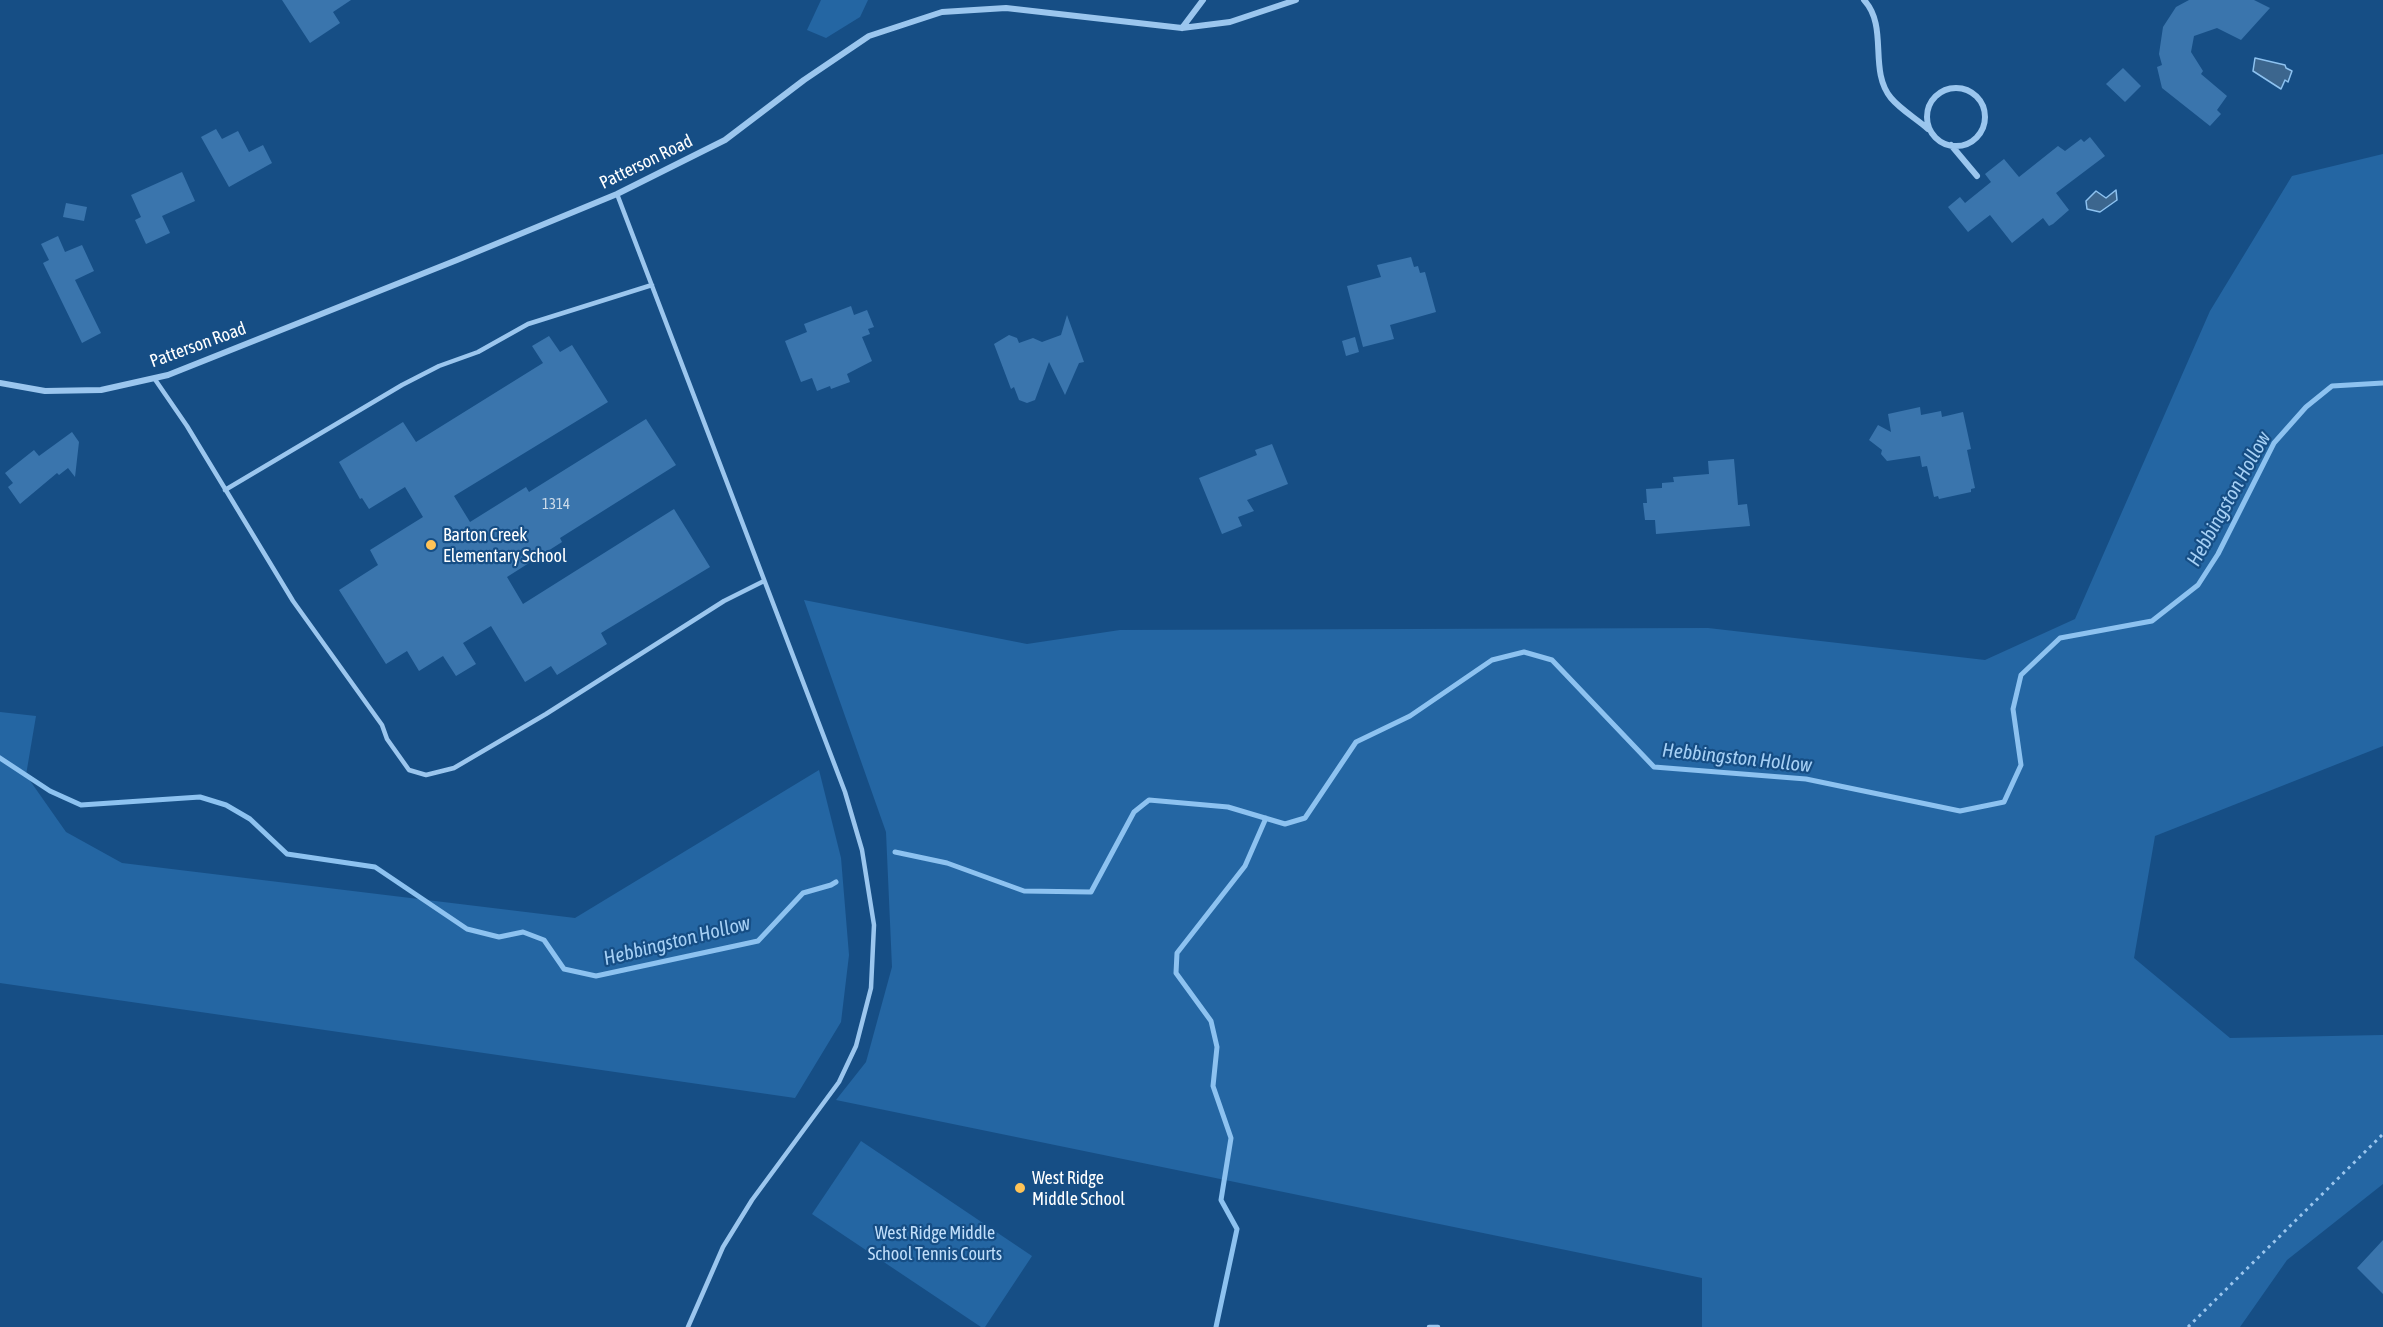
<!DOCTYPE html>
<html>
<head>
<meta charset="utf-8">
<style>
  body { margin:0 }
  canvas { display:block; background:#164e85 }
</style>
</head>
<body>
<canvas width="2383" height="1327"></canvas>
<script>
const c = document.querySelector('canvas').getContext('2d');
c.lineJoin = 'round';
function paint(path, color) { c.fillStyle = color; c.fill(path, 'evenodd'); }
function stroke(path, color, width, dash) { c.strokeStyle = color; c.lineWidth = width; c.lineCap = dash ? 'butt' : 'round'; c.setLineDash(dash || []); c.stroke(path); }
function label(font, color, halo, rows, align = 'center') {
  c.font = font + ' "Asap Condensed",sans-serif'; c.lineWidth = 4.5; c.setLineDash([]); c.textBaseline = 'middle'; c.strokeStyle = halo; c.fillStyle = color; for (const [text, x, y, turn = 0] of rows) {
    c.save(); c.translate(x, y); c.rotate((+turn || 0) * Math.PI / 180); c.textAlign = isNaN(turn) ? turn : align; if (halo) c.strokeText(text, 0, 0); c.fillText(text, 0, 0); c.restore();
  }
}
paint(new Path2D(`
  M821,0H868L860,17L826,38L807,30Z
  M2383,154V746L2155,836L2134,958L2230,1038L2383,1035V1184L2287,1260L2240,1327H1702V1278L836,1100L866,1062L892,967L886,832L804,600L1027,644L1120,630L1708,628L1985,660L2075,619L2210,311L2292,176Z
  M0,712L36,716L26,775L66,832L122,863L575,918L819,770L841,858L849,955L841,1022L795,1098L0,983Z
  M861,1141L1032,1256L985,1327H981L812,1214Z`), '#2466a3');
const water = new Path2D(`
  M2255,58L2285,65L2286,68L2292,71L2288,82L2285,80L2281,89L2253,71Z
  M2116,190L2117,200L2100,212L2087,209L2086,201L2096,191L2106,198Z`);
paint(water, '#3c668e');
stroke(water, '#8dc2f0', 1.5);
stroke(new Path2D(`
  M0,758L50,791L81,805L200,797L226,805L250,819L287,854L375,867L467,929L499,937L523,932L544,940L564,969L596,976L758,941L803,893L831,885L836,882
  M895,852L947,863L1024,891L1091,892L1134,812L1149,800L1228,807L1285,824L1305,818L1356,742L1410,716L1492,660L1524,652L1552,660L1654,767L1806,779L1960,811L2004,802L2021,765L2013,709L2021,675L2060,638L2152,621L2198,585L2218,554L2274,443L2306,407L2332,386L2383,383
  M1216,1327L1237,1229L1221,1200L1231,1138L1213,1086L1217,1047L1211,1021L1176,973L1177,953L1245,866L1266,818`), '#8dc2f0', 5);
paint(new Path2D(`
  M282,0H351L333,12L340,23L310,43Z
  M2189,0H2254L2270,8L2241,40L2217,28L2194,36L2191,52L2203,71L2201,74L2227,96L2217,110L2221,114L2210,126L2162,88L2157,67L2162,65L2159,54L2163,27L2176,7Z
  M2123,68L2141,86L2125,102L2106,84Z
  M216,129L222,139L238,131L249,152L263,145L272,163L229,187L201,137Z
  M2090,137L2105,156L2056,193L2069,210L2053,224L2049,226L2043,218L2012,243L1990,215L1968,232L1948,207L1960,197L1965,203L1991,182L1985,174L2004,159L2019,177L2058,146L2065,151L2081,139L2084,142Z
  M182,172L195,201L162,216L170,233L146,244L135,220L141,217L131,195Z
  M66,203L87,207L84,221L63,217Z
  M58,236L65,252L82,245L94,271L75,280L101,333L82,343L43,263L49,260L41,244Z
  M1411,257L1414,267L1418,266L1420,273L1425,272L1436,312L1390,325L1394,339L1363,347L1347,286L1381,277L1377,265Z
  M851,306L854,315L867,310L874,327L868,329L870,334L862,337L872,361L847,374L850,382L831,389L830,386L817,391L812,378L801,382L785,341L807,332L804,324Z
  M1067,315L1084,362L1079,363L1065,395L1049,362L1035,400L1027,403L1019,400L1014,387L1011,389L994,344L1009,335L1017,338L1019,343L1033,338L1042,342L1061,335Z
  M549,336L560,352L572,345L608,402L454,496L470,522L526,487L529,492L646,419L676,465L560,538L562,542L507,577L523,604L674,509L710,567L601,633L607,644L557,675L551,666L525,682L491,626L463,643L476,664L456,676L443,656L419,671L407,651L386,664L339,590L378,565L370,550L423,517L405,487L369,509L362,498L360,499L339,462L403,422L416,442L543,363L532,346Z
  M1355,337L1359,352L1346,356L1342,341Z
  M1920,407L1921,415L1941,411L1942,417L1963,412L1971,449L1967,450L1975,488L1971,489V492L1939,499L1938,496L1934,497L1927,466L1922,467L1920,456L1887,461L1881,454L1882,450L1869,440L1878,425L1891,432L1888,414Z
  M72,432L79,442L75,477L68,468L59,475L57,473L20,504L8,487L13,483L5,473L34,450L39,456Z
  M1272,444L1288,484L1247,500L1254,511L1238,517L1242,526L1222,534L1199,478L1257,455L1255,450Z
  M1734,459L1738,505L1747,504L1750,526L1656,534L1655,520H1645L1643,503H1647L1646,489L1662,488V483L1674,482L1673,477L1709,474L1708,461Z
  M2383,1240V1294L2357,1268Z`), '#3a75ad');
stroke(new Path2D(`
  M2188,1327L2383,1134`), '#9bc6ee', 3, [3, 4.5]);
stroke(new Path2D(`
  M617,194L845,792L862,850L874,925L871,988L856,1046L839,1082L752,1200L723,1247L688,1327
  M154,378L187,426L293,601L382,725L387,739L409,770L426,775L454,768L546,714L724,601L764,581
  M225,490L402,385L439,366L478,352L528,324L652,285
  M1429,1327H1438`), '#9bc6ee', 4.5);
stroke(new Path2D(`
  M1864,0C1889,27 1868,70 1891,98C1901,110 1917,119 1928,129
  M1182,28L1203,0
  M1927 117a29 29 0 1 1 58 0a29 29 0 1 1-58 0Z
  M1951,145L1977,176
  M0,383L45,391L101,390L168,375L457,260L617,194L725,140L804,80L869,36L942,12L1006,8L1182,28L1230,22L1296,0`), '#9bc6ee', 6);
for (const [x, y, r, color] of [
  [431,545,6,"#ffc357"],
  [1020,1188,6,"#ffc357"]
]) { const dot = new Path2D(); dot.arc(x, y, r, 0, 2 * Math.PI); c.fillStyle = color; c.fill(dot); stroke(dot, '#164e85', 2); }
label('15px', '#cedcea', null, [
  ["1314",556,504]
]);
label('18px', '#fff', '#164e85', [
  ["Patterson Road",646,162,-26],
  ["Patterson Road",198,345,-20]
]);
label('18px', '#fff', '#164e85', [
  ["Barton Creek",443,535],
  ["Elementary School",443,556],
  ["West Ridge",1032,1178],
  ["Middle School",1032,1199]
], 'left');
label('18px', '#c0defa', '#164e85', [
  ["West Ridge Middle",935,1233],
  ["School Tennis Courts",935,1254]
]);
label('italic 20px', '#a6d0f5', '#164e85', [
  ["Hebbingston Hollow",2229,499,-61],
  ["Hebbingston Hollow",1737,758,6],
  ["Hebbingston Hollow",677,941,-14]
]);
</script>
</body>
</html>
